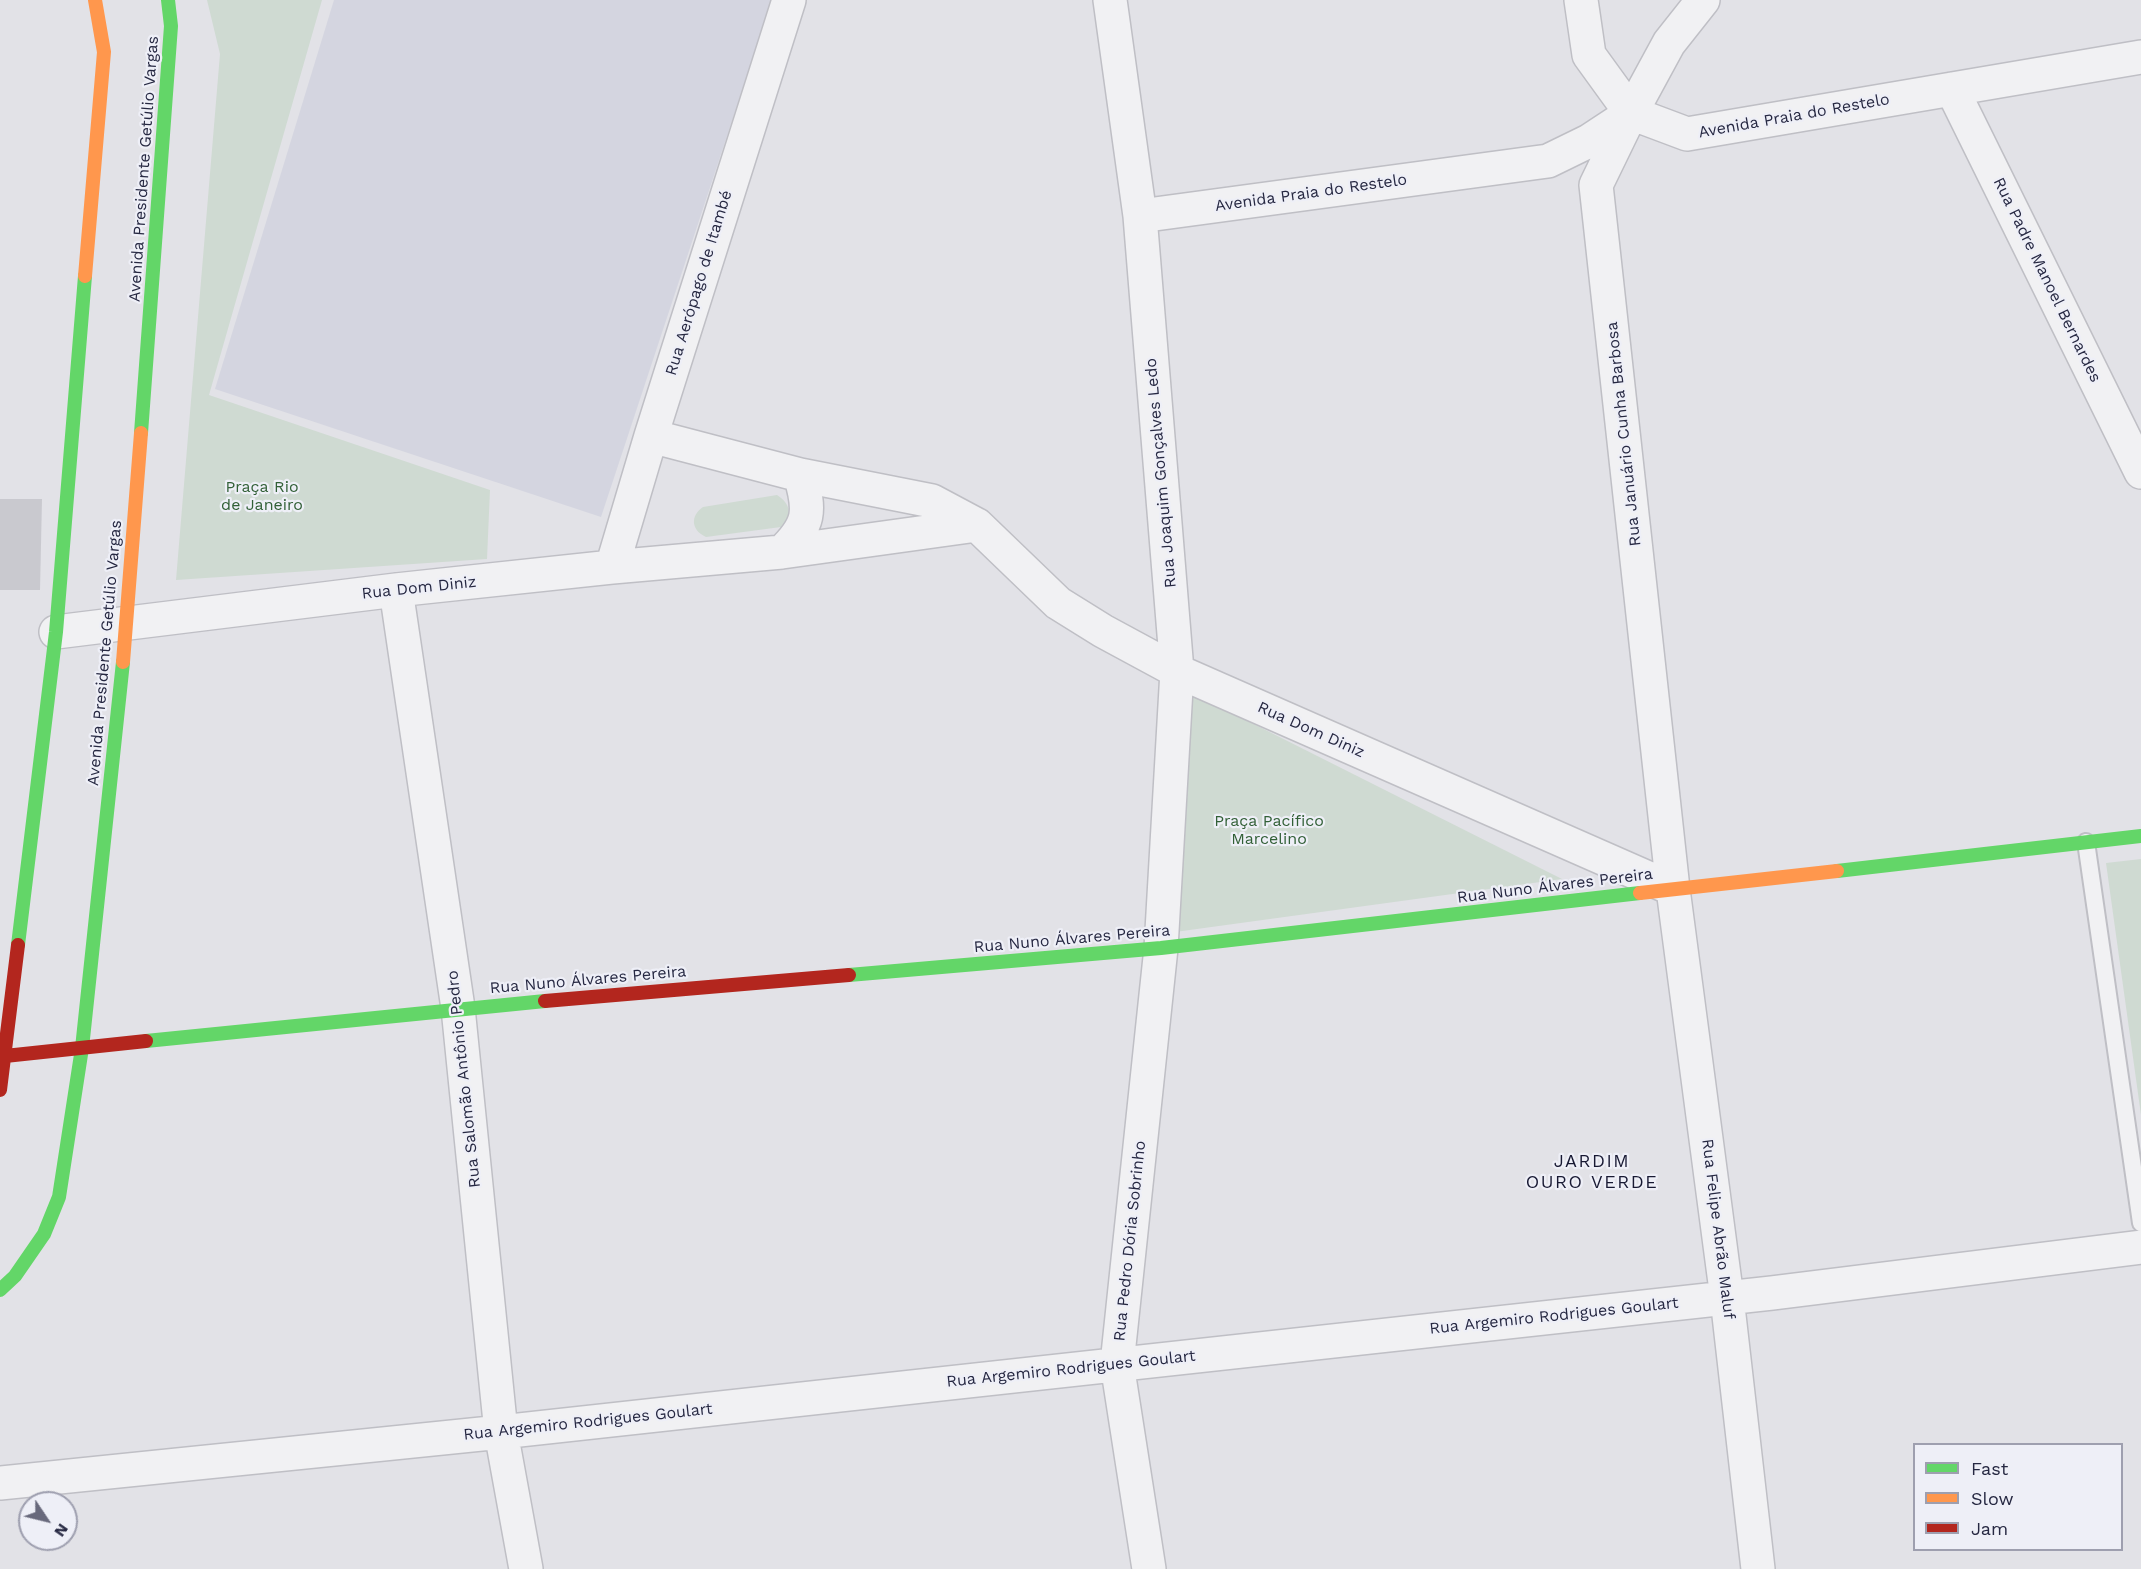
<!DOCTYPE html>
<html>
<head>
<meta charset="utf-8">
<style>
  body { margin:0 }
  #map { position:relative; width:2141px; height:1569px; overflow:hidden; background:#e2e2e7; font-family:"Work Sans",sans-serif }
  canvas { display:block }
  .legend { position:absolute; left:1913px; top:1443px; width:210px; height:108px; box-sizing:border-box; background:#eeeff7; border:2px solid #9e9faf; margin:0; padding:8px 10px; list-style:none; font-size:18px; color:#262842 }
  .legend li { display:flex; align-items:center; gap:12px; height:30px }
  .legend b { width:30px; border:2px solid #9e9faf }
  .north { position:absolute; left:18px; top:1491px; width:60px; height:60px; box-sizing:border-box; background:#eeeff7; border:2px solid #9e9faf; border-radius:50%; rotate:125deg; font-size:16px; font-weight:700; line-height:24px; text-align:center; color:#262842 }
  .north::after { content:''; display:block; margin:auto; width:21px; height:27px; background:#68697c; clip-path:polygon(50% 0,100% 100%,50% 72%,0 100%) }
</style>
</head>
<body>
<div id="map">
<canvas width="2141" height="1569"></canvas>
<ul class="legend">
<li><b style="height:8px;background:#63d668"></b>Fast</li>
<li><b style="height:8px;background:#ff974d"></b>Slow</li>
<li><b style="height:8px;background:#b3261e"></b>Jam</li>
</ul>
<div class="north">N</div>
</div>
<script>
const c = document.querySelector('canvas').getContext('2d');
c.lineJoin = 'round';
function paint(path, color) { c.fillStyle = color; c.fill(path, 'evenodd'); }
function stroke(path, color, width, dash) { c.strokeStyle = color; c.lineWidth = width; c.lineCap = dash ? 'butt' : 'round'; c.setLineDash(dash || []); c.stroke(path); }
function label(font, color, halo, rows, align = 'center') {
  c.font = font + ' "Work Sans",sans-serif'; c.lineWidth = 4.5; c.setLineDash([]); c.textBaseline = 'middle'; c.strokeStyle = halo; c.fillStyle = color; for (const [text, x, y, turn = 0] of rows) {
    c.save(); c.translate(x, y); c.rotate((+turn || 0) * Math.PI / 180); c.textAlign = isNaN(turn) ? turn : align; if (halo) c.strokeText(text, 0, 0); c.fillText(text, 0, 0); c.restore();
  }
}
paint(new Path2D(`
  M334,0H772L601,517L215,389Z`), '#d4d5e0');
paint(new Path2D(`
  M207,0H322L209,395L490,490L487,559L176,580L220,54Z
  M777,495C791,504 793,516 781,527L706,537C691,530 690,516 703,507Z
  M1188,691L1562,879L1175,932Z
  M2141,859V1115L2106,863Z`), '#cfdad2');
paint(new Path2D(`
  M0,499H42L40,590H0Z`), '#c9c9cf');
const lane = new Path2D(`
  M2086,842L2141,1223`);
const street = new Path2D(`
  M1110,0L1140,216L1177,671L1161,948L1117,1364L1149,1569
  M1581,0L1589,55L1631,113
  M1703,0L1669,43L1631,113L1596,185L1673,889L1727,1298L1758,1569
  M1952,89L2141,472
  M1631,113L1687,134L2141,57
  M1140,216L1548,161L1589,141L1630,114
  M651,436L800,475L932,501L977,525L1058,603L1103,631L1177,671L1673,889
  M782,552C810,525 811,511 800,475
  M612,567L651,436L789,0
  M396,590L458,1008L501,1432L526,1569
  M56,632L396,590L612,567L782,552L977,525
  M0,1483L501,1432L1772,1293L2141,1247`);
stroke(lane, '#bfbfc5', 20);
stroke(street, '#bfbfc5', 36);
stroke(lane, '#f1f1f3', 16);
stroke(street, '#f1f1f3', 33);
stroke(new Path2D(`
  M141,433L171,26L168,0
  M1837,871L2141,836
  M18,945L56,632L85,276
  M849,975L1161,948L1640,893
  M146,1041L545,1001
  M0,1290L15,1276L44,1234L59,1197L82,1048L123,662`), '#63d668', 14);
stroke(new Path2D(`
  M85,276L104,52L95,0
  M123,662L141,433
  M1640,893L1837,871`), '#ff974d', 14);
stroke(new Path2D(`
  M545,1001L849,975
  M5,1056L146,1041
  M0,1090L18,945`), '#b3261e', 14);
label('16px', '#262842', '#eeeff7', [
  ["Avenida Praia do Restelo",1794,116,-10],
  ["Avenida Presidente Getúlio Vargas",144,169,-86],
  ["Avenida Praia do Restelo",1311,193,-8],
  ["Rua Padre Manoel Bernardes",2047,280,64],
  ["Rua Aerópago de Itambé",699,283,-73],
  ["Rua Januário Cunha Barbosa",1624,434,-96],
  ["Rua Joaquim Gonçalves Ledo",1161,473,-95],
  ["Rua Dom Diniz",419,588,-6],
  ["Avenida Presidente Getúlio Vargas",105,653,-85],
  ["Rua Dom Diniz",1311,730,24],
  ["Rua Nuno Álvares Pereira",1555,886,-7],
  ["Rua Nuno Álvares Pereira",1072,939,-5],
  ["Rua Nuno Álvares Pereira",588,980,-5],
  ["Rua Salomão Antônio Pedro",464,1079,-96],
  ["Rua Felipe Abrão Maluf",1718,1229,83],
  ["Rua Pedro Dória Sobrinho",1130,1241,-84],
  ["Rua Argemiro Rodrigues Goulart",1554,1316,-6],
  ["Rua Argemiro Rodrigues Goulart",1071,1369,-6],
  ["Rua Argemiro Rodrigues Goulart",588,1422,-6]
]);
label('16px', '#326037', '#eeeff7', [
  ["Praça Rio",262,487],
  ["de Janeiro",262,505],
  ["Praça Pacífico",1269,821],
  ["Marcelino",1269,839]
]);
c.letterSpacing = '1.5px';
label('18px', '#181933', '#eeeff7', [
  ["JARDIM",1592,1162],
  ["OURO VERDE",1592,1183]
]);
c.letterSpacing = '0px';
</script>
</body>
</html>
